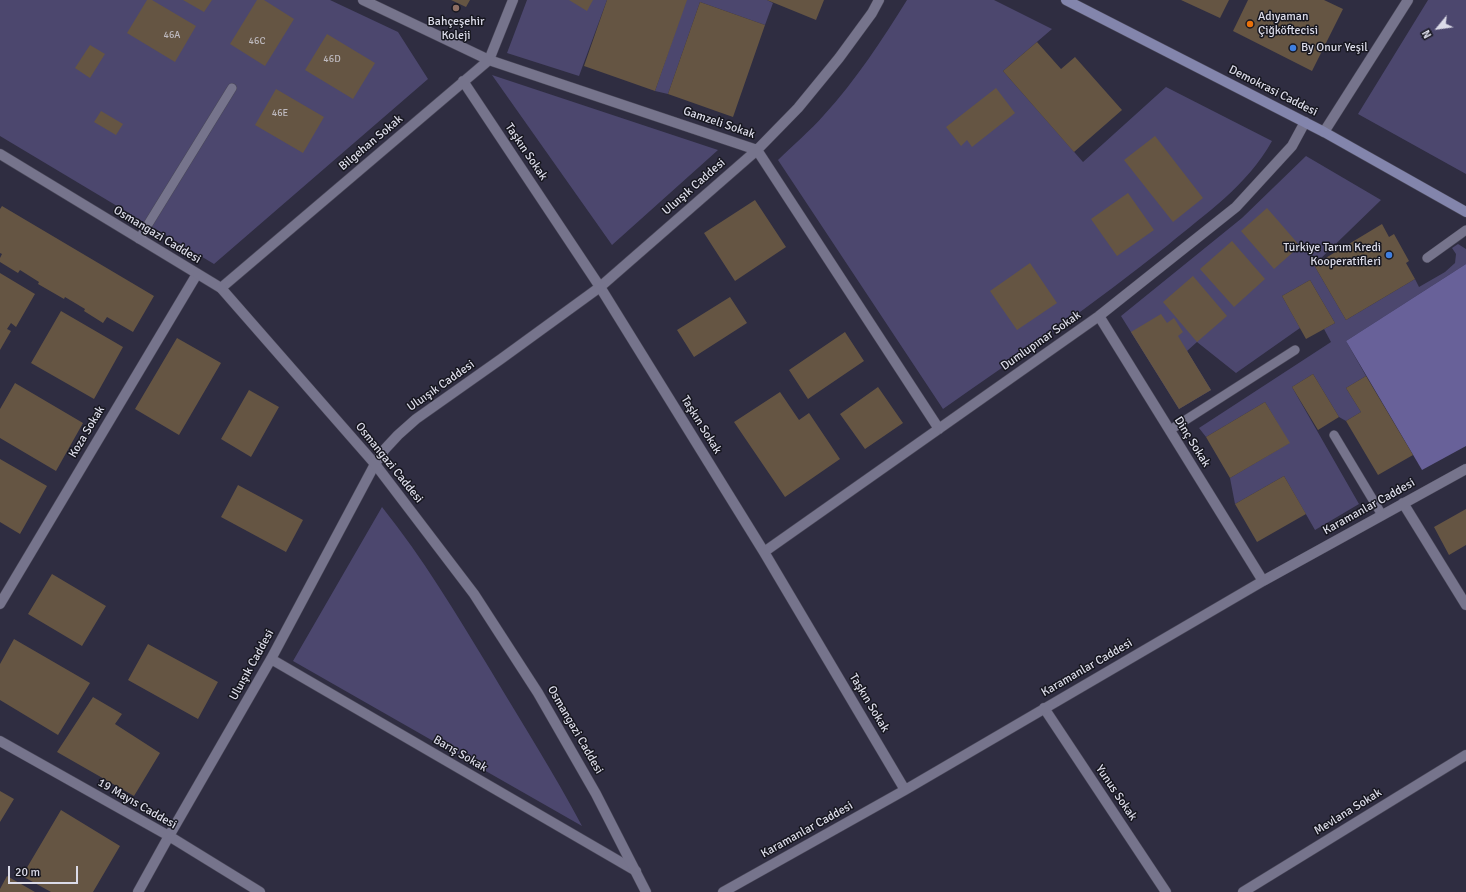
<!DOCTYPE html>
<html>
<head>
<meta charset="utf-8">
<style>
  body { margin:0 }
  #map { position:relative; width:1466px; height:892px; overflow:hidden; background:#2f2d41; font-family:Signika,sans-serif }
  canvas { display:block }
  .north { position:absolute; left:1418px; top:8px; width:40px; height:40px; -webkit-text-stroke:3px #171720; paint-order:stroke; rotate:241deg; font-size:11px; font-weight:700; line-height:16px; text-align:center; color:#dbdbe8 }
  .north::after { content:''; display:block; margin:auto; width:14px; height:18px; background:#dbdbe8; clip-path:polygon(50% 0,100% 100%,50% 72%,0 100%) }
  .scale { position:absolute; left:8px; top:866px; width:70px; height:18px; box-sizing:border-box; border:2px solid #dbdbe8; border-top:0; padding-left:5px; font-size:12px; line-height:14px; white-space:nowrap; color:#dbdbe8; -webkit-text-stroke:3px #171720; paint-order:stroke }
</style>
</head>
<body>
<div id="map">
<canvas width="1466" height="892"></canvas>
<div class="north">N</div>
<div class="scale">20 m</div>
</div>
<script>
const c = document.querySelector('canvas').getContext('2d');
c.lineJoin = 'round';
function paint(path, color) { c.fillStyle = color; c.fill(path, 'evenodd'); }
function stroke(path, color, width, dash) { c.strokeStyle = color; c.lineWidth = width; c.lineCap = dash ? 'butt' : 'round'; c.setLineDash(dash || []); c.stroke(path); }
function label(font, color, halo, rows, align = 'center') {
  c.font = font + ' Signika,sans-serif'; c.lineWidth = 3; c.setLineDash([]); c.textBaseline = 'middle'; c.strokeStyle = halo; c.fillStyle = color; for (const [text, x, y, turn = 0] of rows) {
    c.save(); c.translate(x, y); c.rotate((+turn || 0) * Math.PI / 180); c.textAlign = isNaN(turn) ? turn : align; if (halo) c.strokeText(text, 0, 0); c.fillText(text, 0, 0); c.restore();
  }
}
paint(new Path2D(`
  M0,0H330L398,32L428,79L214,264L0,136Z
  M527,0H607L579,76L507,53Z
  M686,0H767L773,3L765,25L700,2L668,94L655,91Z
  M907,0H994L1052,29L1003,71L1083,162L1166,87L1272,141C1247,186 1206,213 1168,245C1095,303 1019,356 943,409L778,160C793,145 810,131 824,115C856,80 882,40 907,0Z
  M1428,0H1466V174L1358,114Z
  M492,75L718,150L612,245Z
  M1306,156L1381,200L1314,265L1346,320L1415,279L1419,287L1445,272L1455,263L1456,254L1452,248L1458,244L1466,249V264L1346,341L1366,376L1346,388L1361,412L1346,421L1339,417L1313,374L1292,387L1359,504L1315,530L1284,476L1235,504L1230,478L1289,443L1265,402L1206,437L1199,428L1331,342L1324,329L1335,323L1310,280L1282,296L1300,328L1236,373L1197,342L1187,351L1211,390L1179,409L1121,316L1242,218Z
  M382,507C423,558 457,615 491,671C522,723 554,773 582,826L293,661Z`), '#4c476e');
paint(new Path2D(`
  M1466,264V446L1422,470L1346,341Z`), '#686199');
paint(new Path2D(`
  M147,0H152L196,26L175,62L127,33Z
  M183,0H212L204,12Z
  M257,0H264L294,19L265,66L230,44Z
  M451,0H470L466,7Z
  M569,0H593L587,11Z
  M607,0H687L655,91L584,66Z
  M767,0H824L816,20Z
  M1181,0H1229L1220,18Z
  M1248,0H1324L1343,9L1312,71L1233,31Z
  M700,2L765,25L733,117L668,94Z
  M327,34L375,63L353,99L305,70Z
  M1037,42L1061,69L1075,57L1122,110L1074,152L1003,71Z
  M90,45L105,54L90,78L75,68Z
  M996,88L1015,113L972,147L967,140L961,146L946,127Z
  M276,89L324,117L303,153L255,125Z
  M101,111L123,124L116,135L94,122Z
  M1155,136L1203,198L1173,222L1124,160Z
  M1128,193L1154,230L1117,256L1091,219Z
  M755,200L786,247L735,281L704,233Z
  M2,206L154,296L133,332L107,317L103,323L84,311L85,309L65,297L64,299L38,284L39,282L20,270L18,273L0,262V258L2,254L0,253V209Z
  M1267,208L1300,246L1274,269L1241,231Z
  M1382,224L1389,237L1394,234L1409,261L1406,263L1415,279L1346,320L1314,265Z
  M1232,241L1265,279L1234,307L1200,269Z
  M1030,263L1057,303L1017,330L990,291Z
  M0,273L35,294L16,327L11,323L7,329L11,331L0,350Z
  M1193,276L1227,316L1197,342L1163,302Z
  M1310,280L1335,323L1306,339L1282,296Z
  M730,297L747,323L694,357L677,330Z
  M61,311L123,347L94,399L31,363Z
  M1161,314L1167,323L1174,318L1183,332L1178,336L1211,390L1179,409L1131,332Z
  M845,332L864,361L808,399L789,370Z
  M177,338L221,363L179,435L135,409Z
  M1313,374L1339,417L1318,430L1292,387Z
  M1366,376L1413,455L1378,475L1346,421L1361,412L1346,388Z
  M15,383L83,423L56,471L0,438V409Z
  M878,387L903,423L865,449L840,414Z
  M249,390L279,407L251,457L221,439Z
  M780,392L799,420L809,413L840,459L785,497L734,422Z
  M1265,402L1290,443L1230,478L1206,437Z
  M0,459L47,486L20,534L0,522Z
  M1284,476L1306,514L1257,542L1235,504Z
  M238,485L303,520L286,552L221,517Z
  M1466,509V545L1449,555L1434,527Z
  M52,574L106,606L82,646L28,614Z
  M14,639L90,683L58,735L0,700V664Z
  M148,644L218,682L198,719L128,680Z
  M93,697L122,714L115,724L160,753L134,796L57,752Z
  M0,791L14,799L0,822Z
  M61,810L120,846L93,892H51L22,876Z
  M7,876L35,892H0V889Z`), '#655543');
const service = new Path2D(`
  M139,239L232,88
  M1427,258L1466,230
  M1170,430L1295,350
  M1334,435L1382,515`);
const minor = new Path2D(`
  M363,0L489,60L757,150L939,429
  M463,81L600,287L764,552L905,790
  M1324,132L1408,0
  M221,288L489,60L513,0
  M1099,316L1263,581
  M1403,503L1466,605
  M764,552L1099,316L1236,207L1292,146L1305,122
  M0,604L197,274
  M271,659L636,871
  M1044,708L1166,892
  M0,741L169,836L260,892
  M138,892L169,836L271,659L375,464L385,449L398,435L416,419L501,359L600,287L757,150L798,108L839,58L872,13L879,0
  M723,892L905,790L1263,581L1466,469
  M1243,892L1466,755`);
const tertiary = new Path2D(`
  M0,154L221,288L375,464L474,594L538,693L596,794L646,892`);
const secondary = new Path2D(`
  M1066,0L1324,132L1466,212`);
stroke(service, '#4a4859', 10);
stroke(minor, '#4a4859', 11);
stroke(tertiary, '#4a4859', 11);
stroke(secondary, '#4a4859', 11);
stroke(service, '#76748c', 9);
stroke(minor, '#76748c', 10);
stroke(tertiary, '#76748c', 10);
stroke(secondary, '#8385ac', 10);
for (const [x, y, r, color] of [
  [456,8,4,"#8d6e63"],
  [1250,24,4,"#e8710a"],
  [1293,48,4,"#3f7fe0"],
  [1389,255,4,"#3f7fe0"]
]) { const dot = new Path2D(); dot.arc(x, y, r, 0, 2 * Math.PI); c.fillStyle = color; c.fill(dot); stroke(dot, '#171720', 1.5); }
label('10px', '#bebabf', null, [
  ["46A",172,35],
  ["46C",257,41],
  ["46D",332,59],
  ["46E",280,113]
]);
label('12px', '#dbdbe8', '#171720', [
  ["Adıyaman",1258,17],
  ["Çiğköftecisi",1258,31],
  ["Bahçeşehir",456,22,"center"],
  ["Koleji",456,36,"center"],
  ["By Onur Yeşil",1301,48],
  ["Türkiye Tarım Kredi",1381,248,"right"],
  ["Kooperatifleri",1381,262,"right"]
], 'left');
label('12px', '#dbdbe8', '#171720', [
  ["Demokrasi Caddesi",1273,91,27],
  ["Gamzeli Sokak",719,123,19],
  ["Bilgehan Sokak",371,143,-40],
  ["Taşkın Sokak",526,152,56],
  ["Uluışık Caddesi",694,187,-41],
  ["Osmangazi Caddesi",157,235,31],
  ["Dumlupınar Sokak",1041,341,-35],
  ["Uluışık Caddesi",441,386,-35],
  ["Taşkın Sokak",701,425,58],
  ["Koza Sokak",87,432,-59],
  ["Dinç Sokak",1192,442,58],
  ["Osmangazi Caddesi",389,463,51],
  ["Karamanlar Caddesi",1369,507,-29],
  ["Uluışık Caddesi",252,665,-61],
  ["Karamanlar Caddesi",1087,668,-30],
  ["Taşkın Sokak",869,703,59],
  ["Osmangazi Caddesi",575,730,60],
  ["Barış Sokak",460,754,30],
  ["Yunus Sokak",1116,793,56],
  ["19 Mayıs Caddesi",137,804,30],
  ["Mevlana Sokak",1348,812,-32],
  ["Karamanlar Caddesi",807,830,-29]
]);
</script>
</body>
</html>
